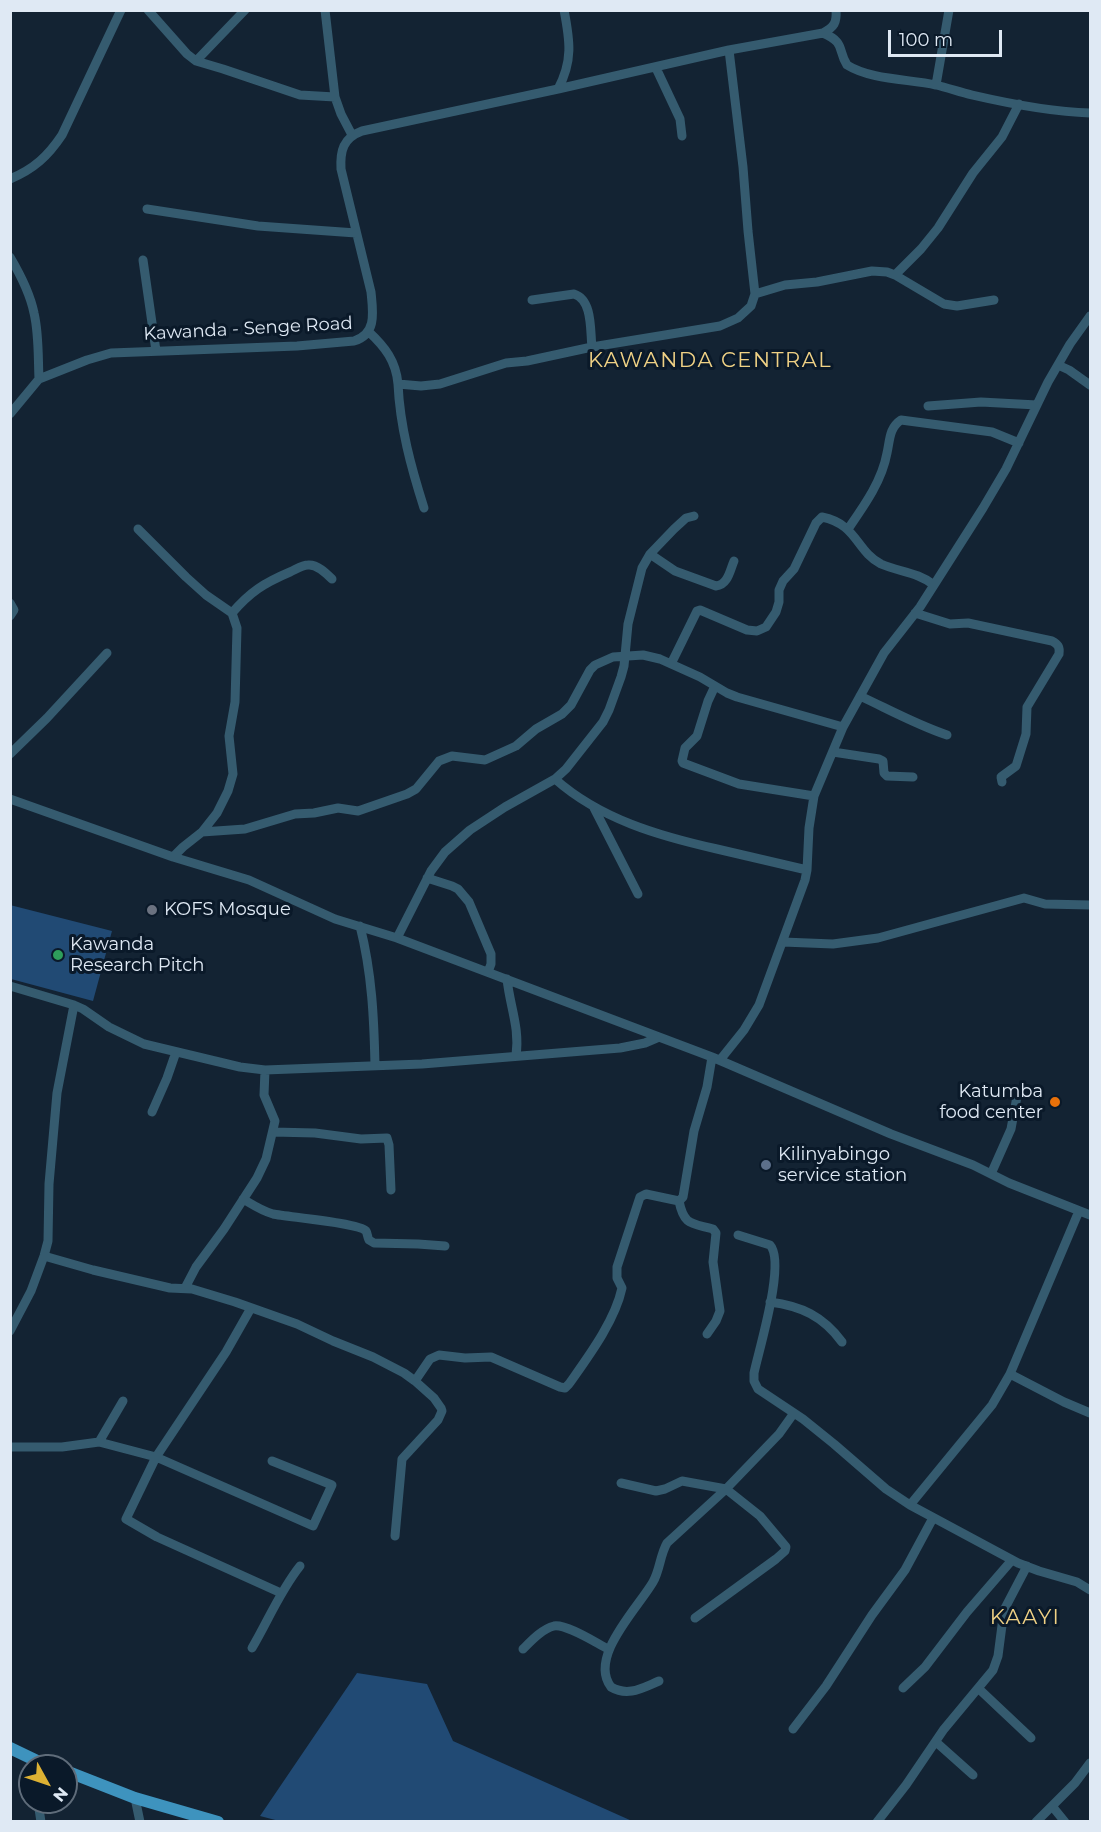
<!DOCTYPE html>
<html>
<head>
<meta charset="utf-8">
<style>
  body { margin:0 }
  #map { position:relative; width:1101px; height:1832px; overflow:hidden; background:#132333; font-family:Montserrat,sans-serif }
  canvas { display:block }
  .frame { position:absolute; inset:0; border:12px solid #dfe9f4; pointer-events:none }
  .north { position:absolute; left:18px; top:1754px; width:60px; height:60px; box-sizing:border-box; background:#0a1929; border:2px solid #5f6c7a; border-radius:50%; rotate:130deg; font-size:16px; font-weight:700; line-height:24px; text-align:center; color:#dfe9f4 }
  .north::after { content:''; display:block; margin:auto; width:21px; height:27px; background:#ddb133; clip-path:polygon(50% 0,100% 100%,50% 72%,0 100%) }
  .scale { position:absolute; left:888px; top:30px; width:114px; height:27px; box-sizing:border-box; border:3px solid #dfe9f4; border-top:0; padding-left:8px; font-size:18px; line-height:21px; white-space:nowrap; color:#dfe9f4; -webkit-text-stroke:4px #0a1929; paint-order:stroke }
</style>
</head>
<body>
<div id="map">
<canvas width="1101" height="1832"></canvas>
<div class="frame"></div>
<div class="north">N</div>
<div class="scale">100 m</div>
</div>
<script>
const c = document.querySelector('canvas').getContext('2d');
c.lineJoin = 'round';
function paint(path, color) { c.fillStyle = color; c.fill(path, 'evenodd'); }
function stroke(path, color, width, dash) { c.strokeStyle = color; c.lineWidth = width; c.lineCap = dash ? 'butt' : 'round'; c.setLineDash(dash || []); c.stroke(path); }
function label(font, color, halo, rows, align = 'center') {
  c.font = font + ' Montserrat,sans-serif'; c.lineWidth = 6; c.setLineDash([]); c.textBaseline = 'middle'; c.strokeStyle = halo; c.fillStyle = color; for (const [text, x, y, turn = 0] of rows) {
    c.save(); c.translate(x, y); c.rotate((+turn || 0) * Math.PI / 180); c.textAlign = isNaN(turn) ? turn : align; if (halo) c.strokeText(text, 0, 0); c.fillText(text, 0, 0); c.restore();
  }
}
paint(new Path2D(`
  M10,905L112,931L93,1001L11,979Z
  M357,1673L427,1684L453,1741L632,1821L283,1822L260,1816Z`), '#214a74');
stroke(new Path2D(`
  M148,10L187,54L196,61L223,69L300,95L335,97
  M325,10L335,97L341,114L352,135
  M823,33C846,43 837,49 847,65C871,80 909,79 936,85C948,88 960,92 972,95C1011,104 1051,112 1090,113
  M196,61L245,10
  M656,68L680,119L682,136
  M936,85L949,10
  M558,89L729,50L823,33C834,27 837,23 836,10
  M10,179C34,169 48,156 62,135L121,10
  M147,209L258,226L356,233
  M10,257C20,274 30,293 34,313C39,334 38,357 39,379
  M143,260L156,351
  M895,275L921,249L938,228L973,173L1002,137L1019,104
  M755,294L785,285L817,282L872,271L887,272L895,275L944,304L957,306L994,300
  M532,300L574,294C593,300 590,331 592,347
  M369,332C385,347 396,361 398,384L421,386L440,384L506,363L527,361L592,347L720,326L738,318L751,306L755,294L748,231L743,167L729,50
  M1058,365L1069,370L1090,385
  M398,384C400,427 411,467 424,508
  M928,406L981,402L1037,405
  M10,414L39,379L87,360L111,353L297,346L354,341C377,334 373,312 371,292L341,169C340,151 343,138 362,131L558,89C573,61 570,41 564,10
  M138,529L186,577L206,595L232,613L237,628L235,702L229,736L233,774L228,791L217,813L202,832L183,847L173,857
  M848,529C864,506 882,481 887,453C890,440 889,428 901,420L992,432L1019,443
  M650,554L675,571L716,586C728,585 730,570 734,561
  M10,603L14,610L10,616
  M232,613C250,592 264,583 290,572C295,570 302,565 308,565C317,564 326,573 332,579
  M915,613L950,624L968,623L1052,641C1058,644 1060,647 1059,654L1027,707L1026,734L1016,766L1001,777L1002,782
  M671,664L697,611L700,610L747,630L757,631L766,627L776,612L779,602V590L783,581L794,569L816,523L822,517C857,524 856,551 881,564C899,572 918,572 934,585
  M715,686L708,701L697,736L685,748L682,761L683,763L739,784L814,796
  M860,696C888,709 917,725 947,735
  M833,752L879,759L883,761L884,773L887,776L913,777
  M10,754L47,718L107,653
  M555,779C600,819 659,836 717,849C747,856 777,863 807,870
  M10,799L173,857L249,880L335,919L397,938L712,1057L891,1134L973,1165L1009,1183L1090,1215
  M594,808L638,894
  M202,832L245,829L295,814L314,813L338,808L358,811L407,794L416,789L439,761L452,756L485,760L516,746L536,729L562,714L571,705L590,670L595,665L613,657L643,655L660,659L700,677L727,693L737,697L843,727
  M427,878L452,886L458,889L469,902L491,954V964L488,972
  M360,926C372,973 374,1019 375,1066
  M397,938L431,871L445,852L470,830L505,807L555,779L566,769L603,722L609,710L621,677L624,666L628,624L642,568L650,554L674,529L686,518L694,516
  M783,942L833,944L878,938L1024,898L1045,904L1090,905
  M507,979C510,1007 520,1028 516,1056
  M10,986L74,1005L83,1009L109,1027L144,1044L240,1067L265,1070L422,1064L620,1048L645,1043L659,1037
  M720,1060L744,1030L759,1005L805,880L807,870L809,828L814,796L843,727L884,653L920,607L983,508L1006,469L1048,382L1070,344L1090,316
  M152,1112L167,1078L176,1052
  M273,1132L315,1133L361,1139L387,1138L389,1145L391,1190
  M991,1174L1011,1129L1018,1091
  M243,1199C253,1205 262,1211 273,1214C288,1217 359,1223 366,1231C367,1232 368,1239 369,1240L374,1243L418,1244L445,1246
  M679,1201C684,1226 692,1223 713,1229L716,1233L713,1262L720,1311L716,1321L707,1334
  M738,1235L770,1245C786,1262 759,1349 754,1373V1381L758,1389L803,1419L834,1444L886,1489L910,1505L1018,1563L1039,1571L1077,1582L1090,1590
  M44,1256L93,1270L170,1288L192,1289L235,1302L297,1324L333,1341L373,1357L404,1373L415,1381L434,1398L441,1408L442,1411L438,1420L402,1459L395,1536
  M185,1288L196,1267L224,1229L257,1178L266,1159L275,1121L264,1095L265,1070
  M770,1302C801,1306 823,1316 842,1342
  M251,1308L226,1352L156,1457L126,1519L157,1537L281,1593
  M10,1331L31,1291L44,1256L48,1241L49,1184L57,1093L74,1005
  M1010,1374L1064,1402L1090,1413
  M415,1381L430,1359L439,1355L465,1358L491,1357L560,1387L565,1388L569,1384C588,1357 615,1321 622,1288L617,1278V1267L640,1197L646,1194L679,1201L683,1197L694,1131L707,1087L712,1057
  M99,1442L156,1457L313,1526L332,1485L272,1461
  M10,1447H62L99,1442L123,1401
  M621,1483L656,1491L665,1489L682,1481L726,1489L760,1516L786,1547L785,1551L776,1559L695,1618
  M910,1505L992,1405L1010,1374L1079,1211
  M252,1648C268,1621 280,1591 300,1566
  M523,1649C531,1641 542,1629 554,1626C567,1624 596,1643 608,1649
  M659,1681C642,1688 628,1697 611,1687C588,1657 638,1608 653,1582C660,1570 660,1555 667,1543L726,1489L779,1434L794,1413
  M903,1688L925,1667L967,1612L1012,1560
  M979,1689L1031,1738
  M793,1729L826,1686L872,1615L905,1570L933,1518
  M936,1742L973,1775
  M135,1798L140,1822
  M38,1802L41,1822
  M1052,1806L1065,1822
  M877,1822L906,1785L944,1729L993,1670L998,1656L1004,1610L1027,1566
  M1036,1822L1075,1783L1090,1763`), '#355b6f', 9);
stroke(new Path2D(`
  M10,1748L37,1761L51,1766
  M66,1771L135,1798L218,1822`), '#3e93be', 12);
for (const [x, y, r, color] of [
  [152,910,6,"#6b7280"],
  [58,955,6,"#2e9e5b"],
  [1055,1102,6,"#e8710a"],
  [766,1165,6,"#5c6f8a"]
]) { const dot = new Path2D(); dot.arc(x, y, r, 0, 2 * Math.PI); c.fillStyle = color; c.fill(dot); stroke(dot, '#0a1929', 2); }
label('18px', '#dfe9f4', '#0a1929', [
  ["Kawanda - Senge Road",248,329,-3]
]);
label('18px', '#dfe9f4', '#0a1929', [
  ["KOFS Mosque",164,910],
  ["Kawanda",70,945],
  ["Research Pitch",70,966],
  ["Katumba",1043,1092,"right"],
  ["food center",1043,1113,"right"],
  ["Kilinyabingo",778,1155],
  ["service station",778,1176]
], 'left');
c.letterSpacing = '1.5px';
label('21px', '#efd185', '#0a1929', [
  ["KAWANDA CENTRAL",710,361],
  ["KAAYI",1025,1618]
]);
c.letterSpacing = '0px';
</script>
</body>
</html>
